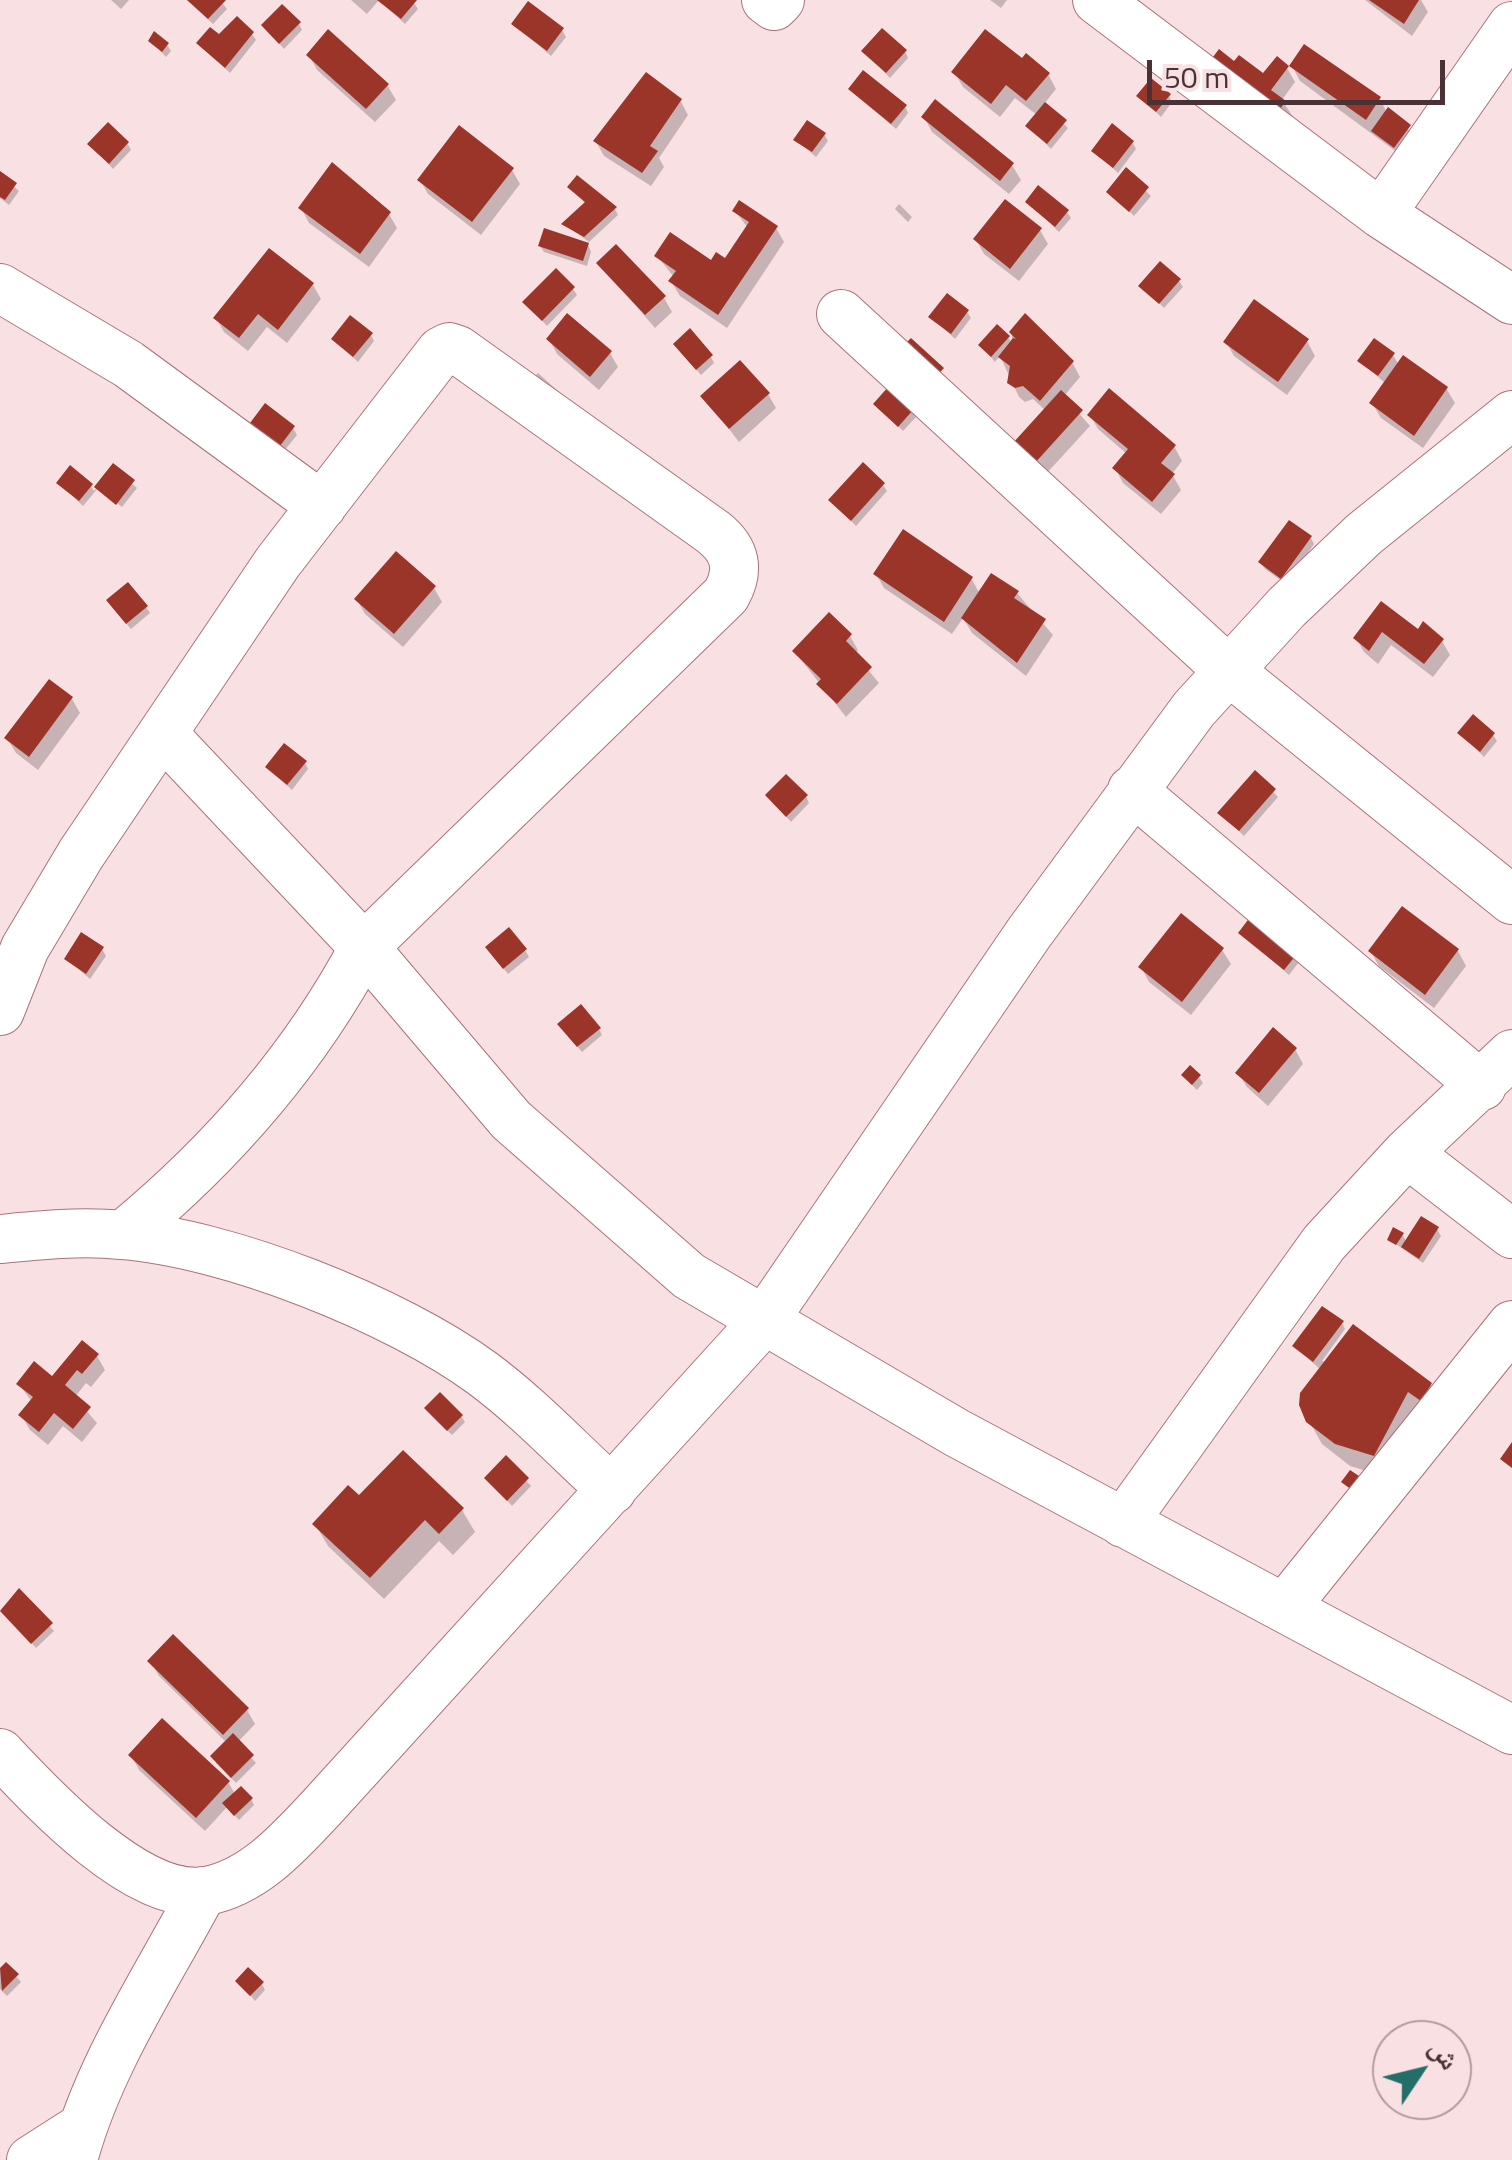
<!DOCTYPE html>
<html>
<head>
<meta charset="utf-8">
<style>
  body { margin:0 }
  #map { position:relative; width:1512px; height:2160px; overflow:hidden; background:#f9e0e3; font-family:"Titillium Web","Noto Naskh Arabic",sans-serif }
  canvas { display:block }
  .north { position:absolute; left:1372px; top:2020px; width:100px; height:100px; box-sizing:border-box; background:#f9e0e3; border:2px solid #b39a9d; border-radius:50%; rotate:55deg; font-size:28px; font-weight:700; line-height:40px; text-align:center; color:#493135 }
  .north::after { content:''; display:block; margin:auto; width:35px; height:45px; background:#246e69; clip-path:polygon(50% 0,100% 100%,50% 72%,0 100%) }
  .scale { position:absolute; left:1147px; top:60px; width:298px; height:45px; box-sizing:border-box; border:5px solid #493135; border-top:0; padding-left:12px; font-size:30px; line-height:35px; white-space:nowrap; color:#493135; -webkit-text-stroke:8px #f9e0e3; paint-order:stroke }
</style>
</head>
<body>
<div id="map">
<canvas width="1512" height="2160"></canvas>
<div class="north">ش</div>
<div class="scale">50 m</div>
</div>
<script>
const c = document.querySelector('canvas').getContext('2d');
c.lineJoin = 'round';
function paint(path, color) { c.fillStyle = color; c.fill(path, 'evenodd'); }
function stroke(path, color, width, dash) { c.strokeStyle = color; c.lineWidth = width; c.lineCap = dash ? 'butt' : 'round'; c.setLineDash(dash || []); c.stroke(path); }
paint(new Path2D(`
  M111,0H129L121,9Z
  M187,0H220L227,9L213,24Z
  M351,0H379L367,14Z
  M379,0H412L418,9L405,24Z
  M990,0H1007L1001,8Z
  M1365,0H1421L1428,12L1412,36Z
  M299,24L302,30L284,49L264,26Z
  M514,24L562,30L566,37L551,56Z
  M252,34L256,40L230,73L199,43Z
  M151,41L167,45L171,51L166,57Z
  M864,51H905L908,58L890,78Z
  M309,55L387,85L396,100L375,122L317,70Z
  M1022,62L1048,74L1056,89L1044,104L1068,128L1051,149L1028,126L1037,115L1015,98L1000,117L963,87L954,72Z
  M1235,64L1264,77L1287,68L1295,82L1282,100L1293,117L1283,130Z
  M1292,66L1380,99L1387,113L1413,133L1398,153L1300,81Z
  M851,90L905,106L908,113L896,129Z
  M1139,96H1169L1172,102L1161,117Z
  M680,100L688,115L659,158L664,167L651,186L604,156L596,142Z
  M935,103L1012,165L1021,180L1009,194L932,132L924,117Z
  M824,134L828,141L816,157L796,140Z
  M127,143L131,150L113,169L90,144Z
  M1133,143L1136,149L1118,173L1094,151Z
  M512,170L520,184L481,235L428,194L420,180Z
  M1126,171L1151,196L1134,216L1109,192Z
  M0,174L19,191L9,205L0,198Z
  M570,188L615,209L618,215L589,242L564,224L586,204Z
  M1028,202L1067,212L1071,218L1059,232Z
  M899,204L912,217L908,222L895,209Z
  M301,208L389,214L397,228L369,267L309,223Z
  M735,211L776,228L784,242L727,328L680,296L671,281L674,277L657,256L726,262L748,228Z
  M1040,230L1048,244L1019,281L984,254L976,240Z
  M588,245L591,252L587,266L544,252L540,246Z
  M269,251L313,285L321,299L287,343L267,327L248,351L224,332L216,318Z
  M599,263L664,298L672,312L655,328Z
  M1179,281L1183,287L1164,308L1142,286Z
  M573,289L577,295L547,326L525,302Z
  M967,312L971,318L955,339L931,317Z
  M1012,332L1072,362L1080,377L1064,396L1090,426L1034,487L1015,469L1046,411L1033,399L1025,402L1019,397L1000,356L995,362L981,345L1008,337L1012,343Z
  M371,335L374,341L358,362L334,340Z
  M549,339L610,353L618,367L599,390L557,354Z
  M1307,341L1315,356L1287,395L1234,356L1226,342Z
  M679,350L711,357L714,363L701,375Z
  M1393,355L1399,365L1446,388L1455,403L1423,448L1381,418L1372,403L1386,384L1360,361Z
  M538,373L559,392L562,398L532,379Z
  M768,394L776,408L739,442L704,396Z
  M876,404L912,410L916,417L903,431Z
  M1090,415L1174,446L1182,461L1172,474L1181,490L1161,514L1123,483L1115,468L1127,454L1098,429Z
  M253,423L293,428L297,435L284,451Z
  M113,466L137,488L122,507L98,488L83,506L59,483L91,486L94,491Z
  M883,485L887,491L856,526L831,500Z
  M1311,538L1314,544L1286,584L1265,569L1261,563Z
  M876,574L971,578L980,594L1017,593L1053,635L1026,676L972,633L963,618L952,634L884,588Z
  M434,588L442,602L403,647L365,614L357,600Z
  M1382,605L1418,633L1442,641L1450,655L1433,677L1391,645L1378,664L1364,652L1356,638Z
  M112,607H146L150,613L131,629Z
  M850,636L858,650L855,654L879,683L846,717L795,652Z
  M72,699L80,713L38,770L16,753L7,738Z
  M1460,733L1493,735L1497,741L1484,757Z
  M305,763L308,769L292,790L268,767Z
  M1255,773L1278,797L1244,836L1220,813Z
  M768,796H806L809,803L791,822Z
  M1402,909L1458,951L1466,966L1434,1008L1379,966L1371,952Z
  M1241,934L1303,957L1289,975Z
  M102,949L106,956L90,979L67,959Z
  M525,950L529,957L508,974L492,954Z
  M1222,950L1231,964L1191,1015L1149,982L1141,967Z
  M599,1029L602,1035L582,1052L564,1031Z
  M1295,1049L1303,1064L1268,1106L1247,1087L1238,1073Z
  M1199,1077L1203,1083L1197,1090L1188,1081Z
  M1437,1229L1441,1236L1423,1263L1390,1240L1402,1234L1407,1243Z
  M1342,1323L1345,1329L1322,1361L1430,1385L1443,1407L1386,1477L1350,1466L1322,1444L1309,1421L1321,1370L1295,1347Z
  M97,1356L105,1370L91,1387L86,1383L75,1397L97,1423L82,1442L63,1426L48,1445L30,1430L21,1415L32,1402L19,1384L52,1379Z
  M431,1415L461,1416L465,1422L452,1435Z
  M506,1459L531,1486L512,1506L487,1478Z
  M359,1499L462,1510L475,1532L453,1555L439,1541L384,1599L328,1546L315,1524Z
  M19,1592L54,1631L36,1648L1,1609Z
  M150,1661L247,1710L255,1724L238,1742L256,1763L236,1783L216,1763L227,1743L159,1676Z
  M131,1755L228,1782L235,1794L251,1799L254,1805L239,1820L227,1807L205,1831L139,1770Z
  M6,1965L21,1982L7,1996L0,1989V1971Z
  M238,1981L262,1984L265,1990L255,2001Z`), '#0003');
paint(new Path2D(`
  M187,0H226L208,19Z
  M377,0H417L401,19Z
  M1369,0H1419L1404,24Z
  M528,1L564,28L547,51L511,24Z
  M282,4L301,22L279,44L261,25Z
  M237,16L254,32L225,68L196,43L210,27L219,34Z
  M882,28L907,50L886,73L861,51Z
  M328,29L389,84L366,109L306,55Z
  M985,29L1022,58L1026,53L1050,73L1026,101L1006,85L991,104L951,72Z
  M154,31L169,43L162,52L148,41Z
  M1304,44L1381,97L1366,120L1289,66Z
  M1219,49L1234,61L1239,55L1263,73L1277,56L1289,66L1271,90L1286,101L1274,117L1207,65Z
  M863,70L907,105L891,124L848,89Z
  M646,72L682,99L650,146L658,151L642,173L593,141Z
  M1151,78L1171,94L1156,112L1136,96Z
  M935,99L1014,163L1000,181L921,117Z
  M1045,102L1067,120L1047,144L1025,126Z
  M1388,107L1411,125L1394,148L1371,131Z
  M807,120L826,133L812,152L793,140Z
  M108,122L129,142L109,164L87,144Z
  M1112,123L1134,141L1113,168L1091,151Z
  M459,125L514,168L472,222L417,180Z
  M332,162L391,212L360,254L298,208Z
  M1126,167L1149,187L1129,212L1106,192Z
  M0,171L17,183L5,200L0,197Z
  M577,175L617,207L584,237L561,224L585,202L567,187Z
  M1038,185L1069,210L1055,227L1025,202Z
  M1005,199L1042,228L1010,269L973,239Z
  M739,200L778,226L718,315L668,281L676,271L654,256L670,232L711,260L716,252L725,258L749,222L732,211Z
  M544,228L589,243L583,261L538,246Z
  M616,244L666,296L645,315L596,263Z
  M269,248L314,283L278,330L258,314L239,338L213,318Z
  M1160,261L1181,279L1159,304L1138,286Z
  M556,268L575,287L542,321L522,302Z
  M947,293L969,310L951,334L928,317Z
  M1254,299L1309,339L1278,382L1223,342Z
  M567,313L612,351L590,377L546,339Z
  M1025,313L1074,361L1040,401L1023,386L1015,388L1007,383L1010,366L998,357L1013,338L1016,339L1009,332Z
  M350,315L373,333L353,357L331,339Z
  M997,324L1010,336L991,357L978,345Z
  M690,328L713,355L696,370L673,344Z
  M911,338L944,368L928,385L894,355Z
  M1374,338L1395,353L1378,376L1357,361Z
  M1403,355L1448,387L1414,436L1369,403Z
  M740,360L770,393L729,429L700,396Z
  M889,386L914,409L898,427L873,404Z
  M1109,388L1176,445L1161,463L1175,474L1152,502L1112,468L1128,449L1087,415Z
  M1061,390L1083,410L1025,474L1003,454Z
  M265,403L295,426L280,446L250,423Z
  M863,462L885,483L851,521L828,500Z
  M113,463L135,480L116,505L94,487Z
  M70,465L93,484L79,501L56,483Z
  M1289,520L1312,536L1281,579L1258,562Z
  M903,529L973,577L944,622L873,574Z
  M396,551L436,586L394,634L354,599Z
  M991,573L1019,591L1014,598L1046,619L1017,663L961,618Z
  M128,582L148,606L126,624L106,600Z
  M1381,601L1418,629L1423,621L1444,639L1424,664L1382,632L1369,651L1353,638Z
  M829,612L852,634L846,641L872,667L837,704L816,684L821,679L792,651Z
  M49,679L73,697L29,757L4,738Z
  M1473,714L1495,733L1480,752L1457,733Z
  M284,743L307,761L287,785L265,767Z
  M1255,770L1276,789L1239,831L1217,813Z
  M786,774L808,795L786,817L765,795Z
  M1402,906L1459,949L1425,995L1368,951Z
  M1254,912L1301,949L1284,970L1238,933Z
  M1181,913L1224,948L1182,1002L1138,967Z
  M509,927L527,949L503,969L485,947Z
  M81,932L104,947L86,974L64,959Z
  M581,1004L601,1028L577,1047L557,1024Z
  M1273,1027L1297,1048L1259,1093L1235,1073Z
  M1190,1065L1201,1075L1192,1085L1181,1075Z
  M1421,1216L1439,1227L1419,1259L1401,1247Z
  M1393,1227L1404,1233L1396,1245L1387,1240Z
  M1322,1306L1344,1321L1313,1362L1292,1346Z
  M1353,1324L1432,1383L1421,1401L1408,1392L1374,1456L1335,1444L1306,1422L1299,1405L1300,1393Z
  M82,1340L99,1354L82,1374L77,1370L65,1385L91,1407L73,1429L54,1413L39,1432L18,1415L33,1397L16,1384L34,1361L52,1376Z
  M440,1392L463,1415L447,1431L424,1408Z
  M1512,1442V1468L1500,1459Z
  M403,1450L464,1508L439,1534L425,1520L370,1578L312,1524L348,1485L359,1495Z
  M506,1455L529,1478L507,1501L484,1478Z
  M1350,1470L1365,1480L1356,1493L1341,1482Z
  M19,1588L53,1623L31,1644L0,1611Z
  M173,1634L249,1708L223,1735L147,1661Z
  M162,1718L230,1781L196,1818L128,1755Z
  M233,1733L254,1755L231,1778L210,1756Z
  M241,1786L253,1798L234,1816L222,1803Z
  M6,1962L19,1974L2,1991L0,1968Z
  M248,1967L264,1982L250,1996L235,1981Z`), '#9b352a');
const minor = new Path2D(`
  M766,0L774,6L780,0
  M1097,0L1381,214L1512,300
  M1381,214L1512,26
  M0,288L128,364L322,506
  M841,314L1228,670L1512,900
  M163,734L364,947L511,1120L689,1276L957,1433L1512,1730
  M1132,790L1482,1086
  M0,1011L25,948L81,854L278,562L441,351L449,347L458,350L713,532C736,550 740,570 726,595L364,947C305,1058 220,1155 123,1235
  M1407,1153L1512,1234
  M0,1239C40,1235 82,1231 122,1235C228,1243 396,1310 482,1373C528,1407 569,1451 612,1490
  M1123,1523L1324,1243L1407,1153L1512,1054
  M1286,1606L1512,1325
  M0,1753C42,1798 138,1902 206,1891C255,1882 291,1840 323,1806L763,1322L1029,933L1194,709L1287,607L1364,534L1512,415
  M31,2160L81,2128
  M73,2160C98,2065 157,1978 203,1891`);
stroke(minor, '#aa737b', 50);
stroke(minor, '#fff', 48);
</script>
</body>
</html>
